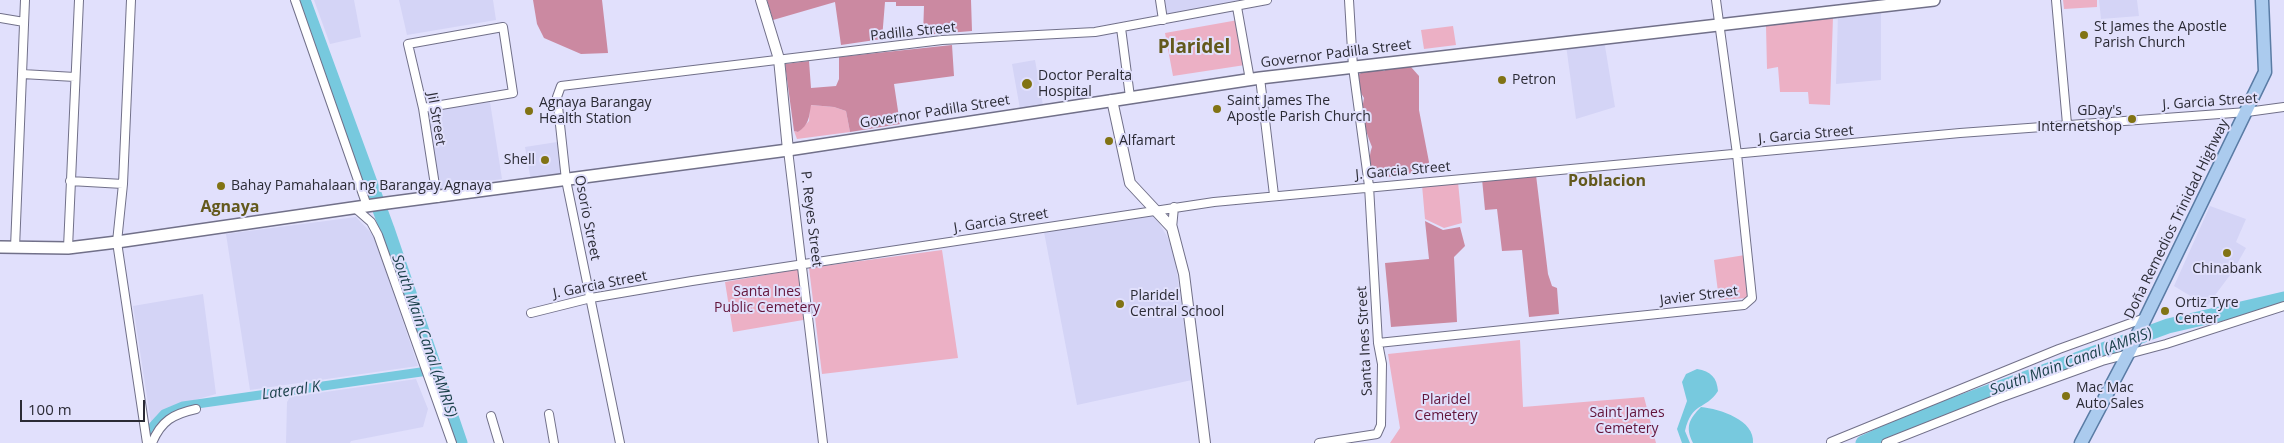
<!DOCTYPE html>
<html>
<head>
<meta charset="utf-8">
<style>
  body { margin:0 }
  #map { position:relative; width:2284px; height:443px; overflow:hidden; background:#e1e0fc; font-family:"Open Sans",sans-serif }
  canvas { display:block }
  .scale { position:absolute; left:20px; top:400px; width:125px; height:22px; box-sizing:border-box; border:2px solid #2b2b35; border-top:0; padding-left:6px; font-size:15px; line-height:18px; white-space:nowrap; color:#2b2b35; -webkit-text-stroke:4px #e1e0fc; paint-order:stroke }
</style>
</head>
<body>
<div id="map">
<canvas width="2284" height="443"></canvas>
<div class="scale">100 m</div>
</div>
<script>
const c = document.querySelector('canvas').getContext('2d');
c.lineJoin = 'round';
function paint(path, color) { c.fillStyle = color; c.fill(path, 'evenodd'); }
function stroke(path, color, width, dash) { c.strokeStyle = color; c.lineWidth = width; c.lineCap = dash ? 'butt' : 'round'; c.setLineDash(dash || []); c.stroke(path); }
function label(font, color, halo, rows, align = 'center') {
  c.font = font + ' "Open Sans",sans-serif'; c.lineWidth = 4; c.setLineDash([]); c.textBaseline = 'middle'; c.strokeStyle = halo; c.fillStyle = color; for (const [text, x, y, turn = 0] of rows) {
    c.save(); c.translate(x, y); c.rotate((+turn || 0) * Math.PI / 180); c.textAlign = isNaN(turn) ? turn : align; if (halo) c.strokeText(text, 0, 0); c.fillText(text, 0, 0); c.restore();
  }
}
paint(new Path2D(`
  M314,0H354L361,37L330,44Z
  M399,0H493L496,20L407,35Z
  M1163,0H1244V1L1166,17Z
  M2099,0H2137L2139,16L2101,19Z
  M1881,10V80L1836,84L1838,14Z
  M1604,40L1615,107L1576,119L1566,45Z
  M1035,60L1043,105L1020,109L1012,64Z
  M490,102L502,179L439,188L428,111Z
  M557,142L563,176L531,181L525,147Z
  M2210,206L2246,219L2236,242L2246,248L2233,271L2207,306L2174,286Z
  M1153,213L1168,238L1175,259L1192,380L1077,405L1044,232Z
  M356,217L374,236L418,366L250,390L226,234Z
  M203,294L216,394L170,407L151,423L133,306Z
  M416,379L428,409L423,427L351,441L350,443H286L287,402L290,397Z`), '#d4d4f6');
paint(new Path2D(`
  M2063,0H2097V7L2064,9Z
  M1833,17L1830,105L1809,104L1808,92H1780L1778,67L1767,69L1766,26Z
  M1238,20L1245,65L1173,76L1165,33Z
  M1453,26L1456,45L1424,49L1421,30Z
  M810,105L834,107L846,111L850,132L797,139L794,131L798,132L809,121Z
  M1458,182L1462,223L1444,228L1425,219L1422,185Z
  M942,250L958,358L822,374L809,268Z
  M1745,255L1749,295L1747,298L1719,300L1714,260Z
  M800,269L809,319L733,332L725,282Z
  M1520,340L1523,407L1644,397L1656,443H1390L1400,428L1388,354Z`), '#ecb0c5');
paint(new Path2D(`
  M533,0H602L608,53L581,54L544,38L537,24Z
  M767,0H971L972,31L923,35L924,6H896V2H885L882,39L841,45L835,2L773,20Z
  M952,45L954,76L894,84L900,124L850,132L846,111L834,107L811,105C809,117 809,125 798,132L794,131L785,64L809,61L811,88L836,86L839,79V57Z
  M1411,67L1419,76V110L1429,162L1426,170L1394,177L1376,176C1370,166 1368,158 1372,147C1366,132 1360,114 1364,98L1358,88L1356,76C1366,70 1372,68 1384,71L1388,68Z
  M1536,175L1548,274L1552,286L1557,288L1559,314L1529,317L1522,250L1502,251L1497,209L1485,210L1482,179Z
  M1425,221L1443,230L1460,227L1465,246L1454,257L1457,322L1391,327L1385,263L1429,259Z`), '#cb89a1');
paint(new Path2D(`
  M1697,369C1711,371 1717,378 1718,391C1705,411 1692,401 1685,431L1690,443H1682L1677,429L1687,401L1682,382L1686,374Z
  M1701,407C1720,409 1755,420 1753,443H1693C1685,427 1689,419 1701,407Z`), '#77c9de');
stroke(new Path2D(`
  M149,436L153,426`), '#77c9de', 2.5);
stroke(new Path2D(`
  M153,426L164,414L183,406L435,370`), '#77c9de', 9);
stroke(new Path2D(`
  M303,0L387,229L460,443
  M1863,443L1913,420L2168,326L2284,299`), '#77c9de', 15);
const minor = new Path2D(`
  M295,0L367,206
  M1160,0L1163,20
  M2056,0L2067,124
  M1237,7L1250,80
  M0,18L24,22
  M1121,28L1130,97
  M22,74L75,77
  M1260,78L1274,195
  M423,108L513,93L503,27L408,44L423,108L437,198
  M788,150L823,443
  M70,181L123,184L131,0
  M123,184L117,242L147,443
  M355,208L371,222L378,235L452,443
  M1172,228L1174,207
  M15,248L25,0
  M68,248L79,0
  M531,313L591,298L692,281L1214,202L1960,133L2247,112L2284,107
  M1378,343L1744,305L1752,298L1737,154L1716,0
  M549,414L554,443
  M491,416L499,443
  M1831,442L2059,349L2145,318
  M152,443C161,421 173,414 196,409
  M620,443L566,180L557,97L561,86L942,40L1095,32L1267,0
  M1319,443L1377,434L1381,425L1382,364L1378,343L1369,186L1353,67L1349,0
  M1886,443L1997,399L2102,361L2166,344L2284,306`);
const tertiary = new Path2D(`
  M761,0L779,59L788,150
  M1112,100L1130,183L1172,228L1184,274L1205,443`);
const secondary = new Path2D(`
  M0,247L68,248L117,242L387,203L788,150L1260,78L1934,0`);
const primary = new Path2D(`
  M2081,443L2130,350L2265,72L2262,0`);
stroke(minor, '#717089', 10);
stroke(tertiary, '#717089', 12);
stroke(secondary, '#717089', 14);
stroke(primary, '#5a7ca5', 15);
stroke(minor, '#fff', 8);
stroke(tertiary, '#fff', 10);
stroke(secondary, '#fff', 11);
stroke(primary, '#abcbee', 12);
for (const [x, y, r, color] of [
  [2084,35,5,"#817314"],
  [1502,80,5,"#817314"],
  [1027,84,6,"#817314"],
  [1217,109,5,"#817314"],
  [529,111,5,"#817314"],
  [2132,119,5,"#817314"],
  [1109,141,5,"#817314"],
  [545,160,5,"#817314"],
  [221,186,5,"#817314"],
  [2227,253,5,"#817314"],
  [1120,304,5,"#817314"],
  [2165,311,5,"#817314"],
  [2066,396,5,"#817314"]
]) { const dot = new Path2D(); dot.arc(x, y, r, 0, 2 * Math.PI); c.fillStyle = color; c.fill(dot); stroke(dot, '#e1e0fc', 2); }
label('14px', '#2b2b35', '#e1e0fc', [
  ["St James the Apostle",2094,27],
  ["Parish Church",2094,43],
  ["Doctor Peralta",1038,76],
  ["Hospital",1038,92],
  ["Petron",1512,80],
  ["Saint James The",1227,101],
  ["Apostle Parish Church",1227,117],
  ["Agnaya Barangay",539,103],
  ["Health Station",539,119],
  ["GDay's",2122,111,"right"],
  ["Internetshop",2122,127,"right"],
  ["Alfamart",1119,141],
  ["Shell",535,160,"right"],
  ["Bahay Pamahalaan ng Barangay Agnaya",231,186],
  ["Chinabank",2227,269,"center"],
  ["Plaridel",1130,296],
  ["Central School",1130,312],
  ["Ortiz Tyre",2175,303],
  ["Center",2175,319],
  ["Mac Mac",2076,388],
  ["Auto Sales",2076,404]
], 'left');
label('14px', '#2b2b35', '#e1e0fc', [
  ["Padilla Street",913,32,-6],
  ["Governor Padilla Street",1336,54,-7],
  ["J. Garcia Street",2210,102,-4],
  ["Governor Padilla Street",935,112,-9],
  ["Jil Street",436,119,80],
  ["J. Garcia Street",1806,135,-5],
  ["J. Garcia Street",1403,171,-5],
  ["Osorio Street",587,218,79],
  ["P. Reyes Street",811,219,83],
  ["Doña Remedios Trinidad Highway",2177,219,-64],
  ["J. Garcia Street",1001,221,-9],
  ["J. Garcia Street",600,285,-11],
  ["Javier Street",1699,296,-7],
  ["Santa Ines Street",1365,341,-93]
]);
label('14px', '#62143a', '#e1e0fc', [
  ["Santa Ines",767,292],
  ["Public Cemetery",767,308],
  ["Plaridel",1446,400],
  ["Cemetery",1446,416],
  ["Saint James",1627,413],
  ["Cemetery",1627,429]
]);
label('italic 15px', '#193f49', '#e1e0fc', [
  ["South Main Canal (AMRIS)",424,336,71],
  ["South Main Canal (AMRIS)",2071,362,-20],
  ["Lateral K",291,391,-8]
]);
label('bold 16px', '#63591c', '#e1e0fc', [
  ["Poblacion",1607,181],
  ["Agnaya",230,207]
]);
label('bold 19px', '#63591c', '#e1e0fc', [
  ["Plaridel",1194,48]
]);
</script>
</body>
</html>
